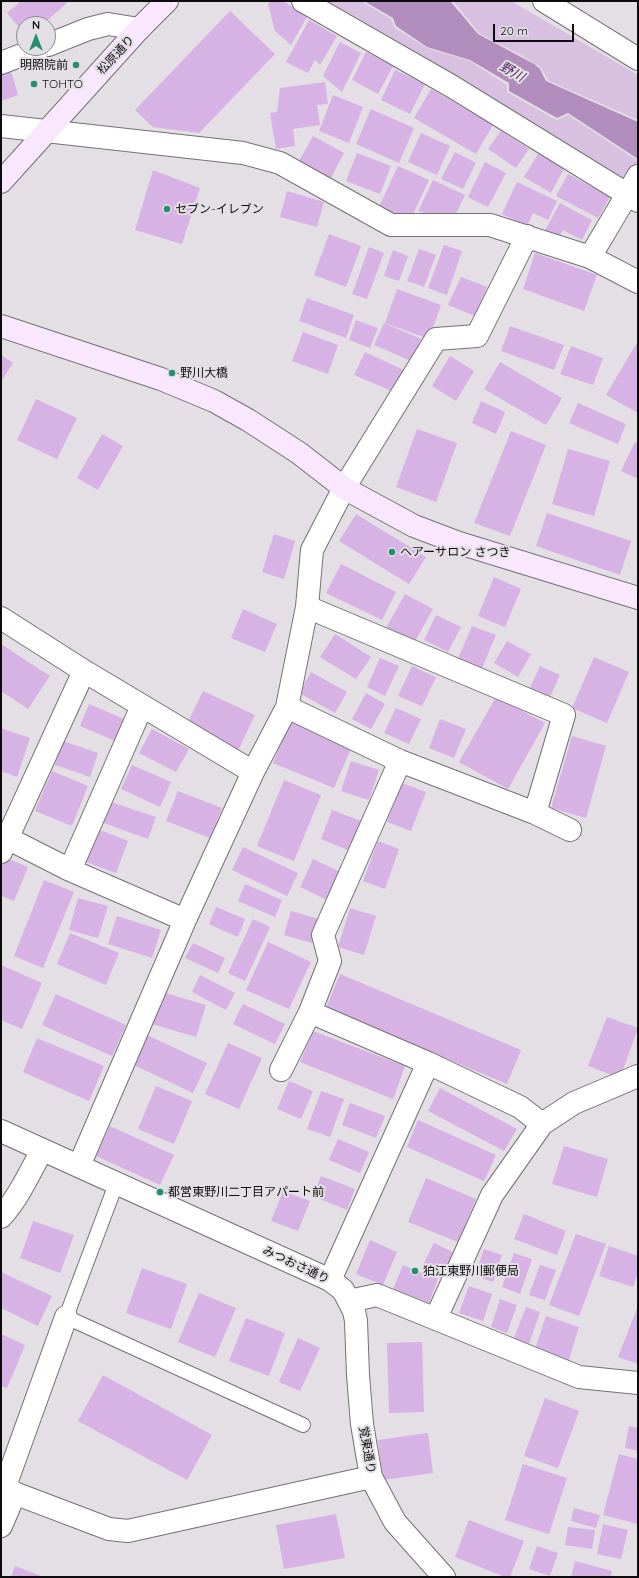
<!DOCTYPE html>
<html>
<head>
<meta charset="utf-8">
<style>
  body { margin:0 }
  #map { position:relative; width:639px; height:1578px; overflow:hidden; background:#e3dfe5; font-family:Quicksand,sans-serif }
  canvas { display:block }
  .frame { position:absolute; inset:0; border:2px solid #0d0b0d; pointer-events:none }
  .north { position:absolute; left:16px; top:16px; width:40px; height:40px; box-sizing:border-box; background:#e3dfe5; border:1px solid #8d8a8f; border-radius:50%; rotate:0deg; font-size:11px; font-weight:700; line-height:16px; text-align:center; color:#0d0b0d }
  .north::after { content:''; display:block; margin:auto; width:14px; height:18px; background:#238f6e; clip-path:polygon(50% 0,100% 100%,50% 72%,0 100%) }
  .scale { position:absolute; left:493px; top:24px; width:81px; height:18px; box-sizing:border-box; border:2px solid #0d0b0d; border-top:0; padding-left:5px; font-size:12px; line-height:14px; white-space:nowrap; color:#0d0b0d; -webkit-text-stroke:3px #e3dfe5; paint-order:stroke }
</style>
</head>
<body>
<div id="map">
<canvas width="639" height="1578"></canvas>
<div class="frame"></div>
<div class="north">N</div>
<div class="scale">20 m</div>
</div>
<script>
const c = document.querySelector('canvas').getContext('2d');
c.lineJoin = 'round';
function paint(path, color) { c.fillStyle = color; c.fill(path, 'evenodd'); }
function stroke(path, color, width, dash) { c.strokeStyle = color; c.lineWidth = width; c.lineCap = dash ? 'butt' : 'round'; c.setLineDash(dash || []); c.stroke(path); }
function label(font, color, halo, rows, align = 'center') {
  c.font = font + ' Quicksand,"Noto Sans JP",sans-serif'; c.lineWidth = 4; c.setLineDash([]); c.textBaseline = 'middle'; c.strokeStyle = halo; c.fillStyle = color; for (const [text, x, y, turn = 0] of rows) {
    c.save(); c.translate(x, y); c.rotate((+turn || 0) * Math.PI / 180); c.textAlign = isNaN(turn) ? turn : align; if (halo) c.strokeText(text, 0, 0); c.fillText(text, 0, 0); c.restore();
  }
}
paint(new Path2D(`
  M317,1H361L391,19L395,28L427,48L470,61L507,85V92L556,120L568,115L638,161V170L627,188Z
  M453,1H511L638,75V120L549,81L540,67L521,55L480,34Z`), '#d8c1e0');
paint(new Path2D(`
  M364,1H450L478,34L534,64L540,69L546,81L638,122V159L568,113L557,118L509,91V83L470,60L427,47L396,26L393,18Z`), '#b08dbc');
paint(new Path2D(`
  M21,1H65L67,3L43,24H24V33L7,13Z
  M270,1H283L307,17L291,45L275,31L268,4Z
  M230,11L275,54L199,133L153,127L135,110Z
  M309,20L337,36L320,65L315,60L308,73L286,62Z
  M340,42L361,53L342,92L323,76Z
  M366,52L393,66L378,94L352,80Z
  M395,70L425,84L410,114L381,100Z
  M11,71L18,95L1,101V74Z
  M325,82L328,104L317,105L320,125L293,129L295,146L276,149L270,113L277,112L280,88Z
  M431,89L493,125L476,154L414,118Z
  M333,95L363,107L349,143L319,131Z
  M371,109L414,128L399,163L356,144Z
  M501,131L529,149L516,168L488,149Z
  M421,133L450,146L437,175L408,162Z
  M313,136L344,153L330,180L298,163Z
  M455,152L476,163L463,189L441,179Z
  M539,152L565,167L551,193L524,177Z
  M357,153L391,166L380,194L346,181Z
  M485,162L506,173L488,207L468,197Z
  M398,166L429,180L409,223L378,209Z
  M153,170L200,188L182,244L135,230Z
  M568,174L610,197L598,218L556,196Z
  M433,180L465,195L452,222L418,211Z
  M517,182L557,201L548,220L533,213L527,226L502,214Z
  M287,191L324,202L317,227L280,217Z
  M560,203L592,220L582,240L563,230L558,239L544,232Z
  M329,234L361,246L346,287L314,275Z
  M444,245L462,251L447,295L428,288Z
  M369,247L384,253L367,299L352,294Z
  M419,249L436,255L424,287L407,281Z
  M393,250L408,256L399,281L384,276Z
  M535,253L597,275L584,311L523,289Z
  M461,277L487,287L475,316L448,305Z
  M397,289L441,305L429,339L385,323Z
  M307,298L354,315L346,338L299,321Z
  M356,320L378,328L370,348L349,340Z
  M384,323L421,339L411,361L374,345Z
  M510,326L564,345L554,370L501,351Z
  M303,332L338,345L328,374L292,361Z
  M636,344L638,345V413L606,395Z
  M571,346L603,358L593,385L560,374Z
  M365,352L404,370L394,392L354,375Z
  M1,355L13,363L1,382Z
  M450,356L474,371L456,401L432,386Z
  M500,362L562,398L546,425L484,389Z
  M36,399L77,418L57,459L17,440Z
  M481,401L505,412L496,434L472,423Z
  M578,403L626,424L618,444L569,423Z
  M417,429L457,443L436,502L396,487Z
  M511,431L546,445L510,536L474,523Z
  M102,434L123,446L98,490L77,478Z
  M635,442L638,443V479L621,471Z
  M568,449L610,461L594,516L552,504Z
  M547,513L631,541L620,575L536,546Z
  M356,514L426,557L409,584L339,541Z
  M274,534L295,541L284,579L262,572Z
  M341,564L396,592L382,620L326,593Z
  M494,577L521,589L505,627L478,616Z
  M405,594L433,609L413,645L385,630Z
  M243,609L277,624L265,652L231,638Z
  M436,615L461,627L448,652L424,640Z
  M472,626L496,635L480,673L456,663Z
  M335,634L371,657L356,679L320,657Z
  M507,641L531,654L518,677L494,663Z
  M1,644L50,676L28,709L1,691Z
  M594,657L629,672L607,723L572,708Z
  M380,658L399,666L385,696L367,687Z
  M412,666L436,677L422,706L398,696Z
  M540,666L560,675L549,699L529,690Z
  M311,672L347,692L335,713L299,693Z
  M203,691L255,715L237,753L185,728Z
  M366,693L385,704L371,729L352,719Z
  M496,697L545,723L508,789L459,762Z
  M89,704L124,719L115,741L80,726Z
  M396,708L421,719L409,744L384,733Z
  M440,719L466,729L454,758L429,748Z
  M291,720L352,746L334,788L273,763Z
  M1,728L30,738L17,777L1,771Z
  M152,729L189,749L176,772L139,753Z
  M572,736L606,746L586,818L551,808Z
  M63,741L98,753L90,777L55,765Z
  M351,761L379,770L369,800L341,791Z
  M132,765L171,782L160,807L121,789Z
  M52,771L88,786L72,826L35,811Z
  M284,780L321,795L294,861L257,846Z
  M402,783L426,792L411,831L387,822Z
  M178,791L222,808L210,838L166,821Z
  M108,801L156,817L148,839L101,822Z
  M332,810L361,821L350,851L321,839Z
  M95,828L128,841L116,873L83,861Z
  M378,841L399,849L385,889L363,881Z
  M243,847L298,873L287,896L232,870Z
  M4,857L28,867L14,901L1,896V865Z
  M313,859L340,872L327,900L300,887Z
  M44,880L74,892L43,968L14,956Z
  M245,884L282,900L275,917L238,901Z
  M78,898L108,906L98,938L69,930Z
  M216,907L245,919L238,937L209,924Z
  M350,908L376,916L364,955L338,947Z
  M291,911L319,919L312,943L284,935Z
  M117,916L161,930L152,958L108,944Z
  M253,919L270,927L245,981L228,973Z
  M70,933L119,953L106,985L57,964Z
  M268,942L311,962L289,1009L246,990Z
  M193,943L225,958L218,973L185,958Z
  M1,965L42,983L22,1029L1,1020Z
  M340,974L521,1050L507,1084L326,1008Z
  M200,975L235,993L226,1010L192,992Z
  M162,992L206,1005L196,1037L152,1024Z
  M56,994L126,1025L112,1056L42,1025Z
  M243,1004L285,1024L275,1044L233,1024Z
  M607,1017L638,1028L620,1078L588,1066Z
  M313,1031L405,1066L393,1099L300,1062Z
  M147,1035L207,1063L193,1093L134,1065Z
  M37,1038L104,1066L89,1101L23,1072Z
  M228,1043L262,1058L239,1109L205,1094Z
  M289,1081L313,1091L301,1119L277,1109Z
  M156,1086L192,1101L174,1144L138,1129Z
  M440,1088L517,1129L504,1151L428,1111Z
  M321,1091L344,1099L330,1137L307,1129Z
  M350,1103L385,1116L376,1138L342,1125Z
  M418,1120L496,1155L484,1181L407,1147Z
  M110,1126L174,1155L160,1185L96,1156Z
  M338,1139L369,1152L360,1173L329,1160Z
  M564,1146L608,1159L597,1197L552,1184Z
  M321,1176L355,1189L347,1210L313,1196Z
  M426,1178L476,1199L458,1242L408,1222Z
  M283,1191L310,1201L298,1231L271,1221Z
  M524,1214L566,1231L557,1255L514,1239Z
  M33,1221L74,1235L60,1273L20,1258Z
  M576,1234L606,1244L579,1316L549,1305Z
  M370,1240L397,1252L383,1285L356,1274Z
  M434,1243L455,1253L444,1275L423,1265Z
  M609,1246L638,1256V1272L633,1287L599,1276Z
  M484,1249L502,1255L493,1282L475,1276Z
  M514,1253L532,1259L520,1294L502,1287Z
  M403,1265L438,1279L429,1303L393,1289Z
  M540,1265L556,1270L545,1300L529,1295Z
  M142,1268L187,1284L171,1329L126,1313Z
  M1,1272L52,1296L38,1326L1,1308Z
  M469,1286L492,1294L483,1321L459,1313Z
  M199,1293L236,1308L215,1357L178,1342Z
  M500,1299L517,1305L507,1333L491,1327Z
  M638,1306V1364L618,1357Z
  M526,1307L540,1312L529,1344L514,1338Z
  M546,1316L579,1327L568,1363L534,1352Z
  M246,1318L285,1333L269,1376L229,1361Z
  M1,1334L25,1345L7,1388L1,1386Z
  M298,1338L320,1348L300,1391L279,1382Z
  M422,1342L424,1412L389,1413L387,1343Z
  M103,1375L212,1435L187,1480L78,1421Z
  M545,1398L579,1411L558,1468L524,1456Z
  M629,1426L638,1428V1451L625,1448Z
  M428,1433L433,1473L383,1480L378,1440Z
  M619,1454L638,1459V1524L603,1515Z
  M523,1464L567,1478L549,1534L505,1520Z
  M574,1508L600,1515L596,1528L571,1521Z
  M336,1514L345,1558L284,1569L276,1525Z
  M469,1520L524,1541L510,1577H505L455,1557Z
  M603,1524L628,1530L621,1559L597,1554Z
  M568,1527L595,1530L592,1549L565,1545Z
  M537,1546L558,1553L550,1576L529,1569Z
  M575,1561L612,1571L611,1577H571Z
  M15,1566L44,1577H11Z`), '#d7b2e4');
const lane = new Path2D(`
  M116,1184L66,1317L303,1425`);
const street = new Path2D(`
  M303,1L453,87L638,201
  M544,1L638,59
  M48,45L88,29L108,24L139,29
  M1,63L40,48
  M1,126L243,153L280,163L391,225H490L590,257
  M638,176L590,257L638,282
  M307,607L564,715L535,813
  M1,618L84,671L253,772
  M287,707L400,761L535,813L570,830
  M7,838L70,870L185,920
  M1,852L84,671
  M70,870L142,706
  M310,1012L330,961L323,935L400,761
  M428,1063L520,1107L542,1124L574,1103L638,1076
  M281,1070L310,1012L428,1063L330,1280
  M1,1131L330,1280L343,1290L354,1311L356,1321L358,1375L362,1424L371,1477L395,1522L444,1577
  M79,1166L185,920L253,772L287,707L307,607L312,550L344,488L436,339L477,336L527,236
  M1,1217C19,1197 30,1172 42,1150
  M349,1301L377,1295L579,1377L638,1383
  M436,1318L492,1195L542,1124
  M1,1488L109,1529L128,1531L371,1477
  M4,1489L66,1317
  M1,1526L15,1493`);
const secondary = new Path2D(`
  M1,182L139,29L167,1
  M1,326L161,379L214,401L248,420L299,453L344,488L414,526L459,543L638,598`);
stroke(lane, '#747075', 16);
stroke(street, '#747075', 24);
stroke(secondary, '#747075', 24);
stroke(lane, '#fff', 14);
stroke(street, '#fff', 22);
stroke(secondary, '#f8e7fd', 22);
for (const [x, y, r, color] of [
  [76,65,4,"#238f6e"],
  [34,84,4,"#238f6e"],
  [167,209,4,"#238f6e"],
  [172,373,4,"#238f6e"],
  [392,552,4,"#238f6e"],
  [160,1192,4,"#238f6e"],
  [415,1271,4,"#238f6e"]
]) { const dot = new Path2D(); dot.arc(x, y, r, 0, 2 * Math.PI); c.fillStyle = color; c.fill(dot); stroke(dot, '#e3dfe5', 1.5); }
label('12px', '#0d0b0d', '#e3dfe5', [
  ["松原通り",116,55,-47],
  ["みつおさ通り",296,1265,25],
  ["覚東通り",367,1450,80]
]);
label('12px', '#0d0b0d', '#e3dfe5', [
  ["明照院前",68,65,"right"],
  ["TOHTO",42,84],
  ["セブン-イレブン",175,209],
  ["野川大橋",180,373],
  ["ヘアーサロン さつき",400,552],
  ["都営東野川二丁目アパート前",168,1192],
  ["狛江東野川郵便局",423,1271]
], 'left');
label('italic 13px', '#51245f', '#e3dfe5', [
  ["野川",512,72,29]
]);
</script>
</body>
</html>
